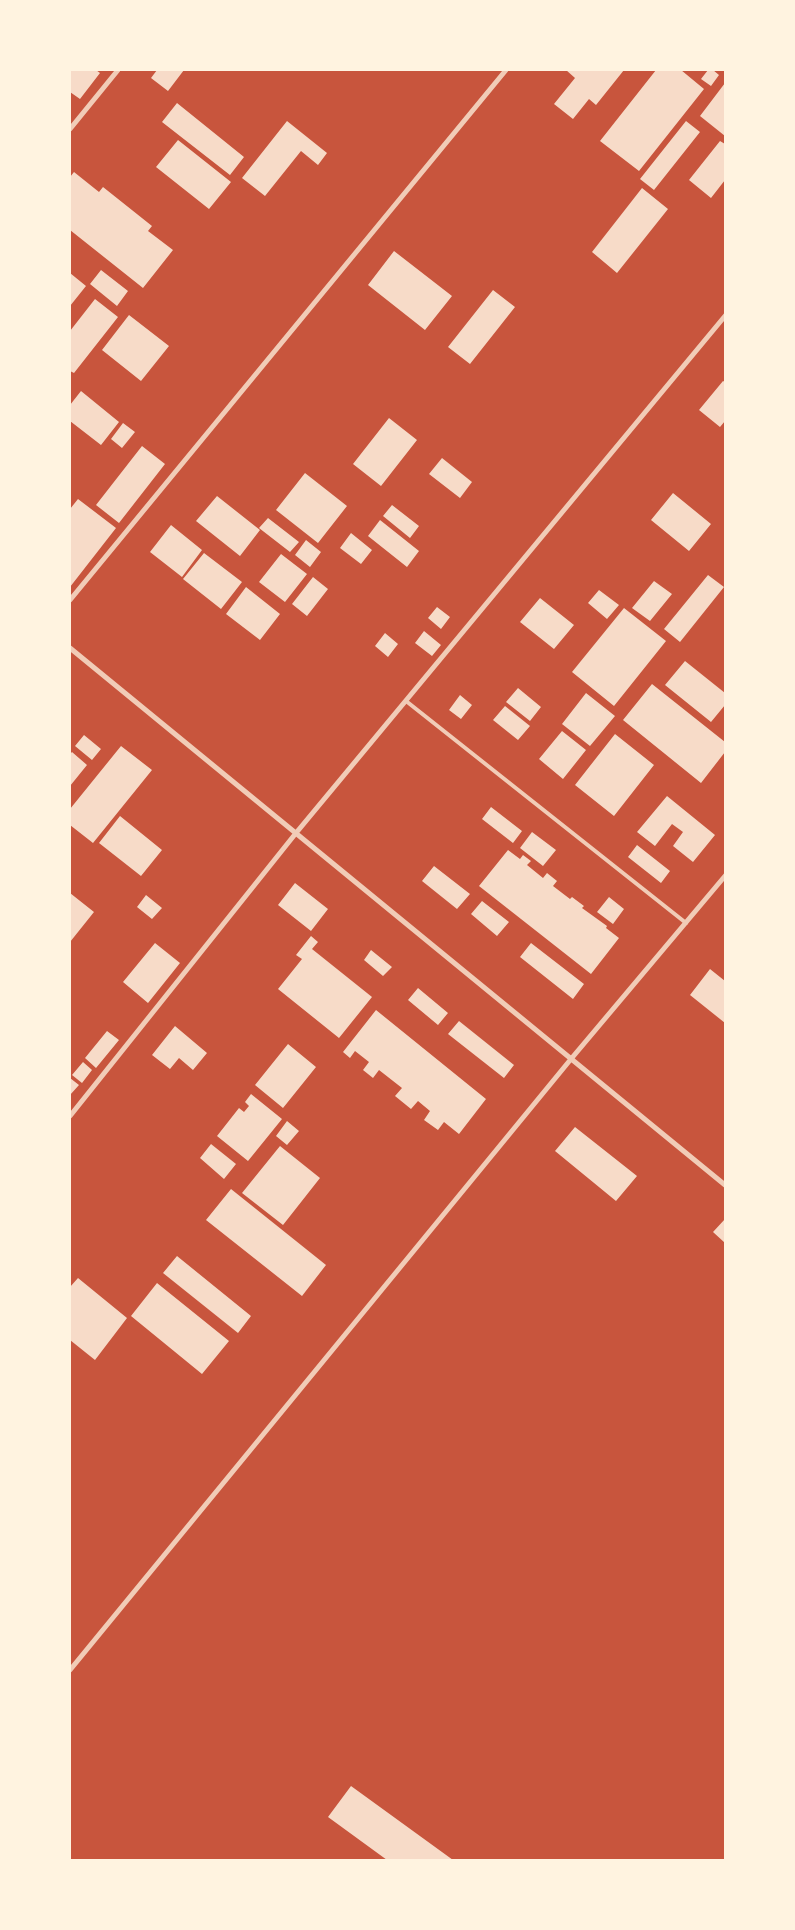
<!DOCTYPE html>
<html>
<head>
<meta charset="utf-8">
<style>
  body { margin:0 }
  #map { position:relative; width:795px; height:1930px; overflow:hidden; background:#c8553d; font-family:Barlow,sans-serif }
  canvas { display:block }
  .frame { position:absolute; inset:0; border:71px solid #fff3e0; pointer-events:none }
</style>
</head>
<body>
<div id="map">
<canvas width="795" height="1930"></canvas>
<div class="frame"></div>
</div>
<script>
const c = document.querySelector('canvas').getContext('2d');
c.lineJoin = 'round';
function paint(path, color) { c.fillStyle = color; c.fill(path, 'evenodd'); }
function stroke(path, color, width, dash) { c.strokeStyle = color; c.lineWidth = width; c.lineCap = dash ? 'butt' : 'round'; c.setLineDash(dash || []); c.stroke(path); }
paint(new Path2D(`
  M70,70H96L100,73L80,99L70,92Z
  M157,70H184L168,91L151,78Z
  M566,70H624L596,105L589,99L573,119L554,104L575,78Z
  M656,70H681L704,89L639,171L600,141Z
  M708,70H713L719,75L711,86L701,79Z
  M725,83V136L700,116Z
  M177,103L244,157L230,175L162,122Z
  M287,121L327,153L318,165L301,151L265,196L242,178Z
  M686,121L700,132L654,190L640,179Z
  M178,140L231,182L209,209L156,167Z
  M720,141L725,144V180L711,198L689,180Z
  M74,172L99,192L103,187L152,226L148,231L173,250L143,288L70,230V177Z
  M642,188L668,209L617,273L592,252Z
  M394,251L452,296L425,330L368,285Z
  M101,270L128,291L117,306L90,284Z
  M70,273L86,286L70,306Z
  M493,290L515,307L470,364L448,347Z
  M95,299L118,317L74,373L70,371V331Z
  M129,315L169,346L141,381L102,350Z
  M723,381L725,382V421L720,427L699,410Z
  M81,391L119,422L101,445L70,421V405Z
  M389,418L417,440L381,486L353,464Z
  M123,423L135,432L122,448L111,439Z
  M142,446L165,464L119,523L96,505Z
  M442,458L472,482L460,498L429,474Z
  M305,473L347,506L318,543L276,510Z
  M673,493L711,524L689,551L651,520Z
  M217,496L260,530L240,556L196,521Z
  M78,499L116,528L70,587V509Z
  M392,505L419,526L410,538L383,516Z
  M268,518L299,542L290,552L259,528Z
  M380,520L419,551L407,567L368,536Z
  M171,525L202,550L182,577L150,552Z
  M351,533L372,550L361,564L340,548Z
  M306,540L321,552L310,567L295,555Z
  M204,553L242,582L221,609L183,579Z
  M281,554L307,574L285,602L259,582Z
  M708,575L724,587L680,642L664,629Z
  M313,577L328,589L307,616L292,604Z
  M654,581L672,594L650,621L632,608Z
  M246,587L280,614L260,640L226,614Z
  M599,590L619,605L607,619L588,603Z
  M540,598L574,625L554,649L520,622Z
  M437,607L450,617L441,629L428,618Z
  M624,608L666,641L614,706L572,672Z
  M424,631L441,645L432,656L415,643Z
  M385,633L398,644L388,657L375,646Z
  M685,661L725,693V705L711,722L665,685Z
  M652,684L725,742V752L701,783L623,720Z
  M518,688L541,707L530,721L506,702Z
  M586,693L615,716L590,746L562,724Z
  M460,695L472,705L461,719L449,710Z
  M505,706L530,726L518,740L493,720Z
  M562,731L586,750L563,779L539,759Z
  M615,734L654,765L614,816L575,785Z
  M84,735L101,749L92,760L75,746Z
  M121,746L152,770L93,843L70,825V809Z
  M72,752L87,765L70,786V754Z
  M667,796L715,835L693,862L673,846L683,832L672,824L655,846L637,832Z
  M491,807L522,831L513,843L482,819Z
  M120,816L162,850L141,876L99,843Z
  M532,832L556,850L543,866L520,848Z
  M637,845L670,871L661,883L628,857Z
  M508,850L520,859L523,855L531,861L527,865L543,878L547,873L557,881L553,886L570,899L572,897L584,906L582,908L607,926L606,928L619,938L591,974L479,886Z
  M434,866L470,894L457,909L422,881Z
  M295,883L328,909L311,931L278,905Z
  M70,893L94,912L70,942Z
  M146,895L162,908L152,919L137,907Z
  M609,897L624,909L613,924L597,912Z
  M482,901L509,922L497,936L471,914Z
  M311,936L318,942L312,949L372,997L339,1038L278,989L302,959L296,955Z
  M155,943L180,963L148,1003L123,982Z
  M531,943L584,984L573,999L520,957Z
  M371,950L392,967L383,976L364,960Z
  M710,969L725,981V1023L690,995Z
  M418,988L448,1013L438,1025L408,1000Z
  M376,1010L486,1099L459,1134L444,1122L438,1130L424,1120L430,1111L418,1101L411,1109L395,1096L402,1088L379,1070L373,1078L363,1070L369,1062L355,1051L350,1058L343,1052Z
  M459,1021L514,1065L504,1078L448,1034Z
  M175,1026L207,1053L193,1070L179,1058L170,1069L152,1055Z
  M107,1031L119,1040L96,1068L85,1058Z
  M288,1044L316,1067L283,1108L255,1085Z
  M83,1062L92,1070L82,1083L72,1075Z
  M70,1078L79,1085L70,1095Z
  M251,1094L282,1119L248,1161L217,1136L239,1108L244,1112L249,1106L245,1102Z
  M287,1121L299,1131L287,1145L276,1136Z
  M575,1127L637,1176L616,1201L555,1151Z
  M211,1144L236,1164L224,1179L200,1158Z
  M280,1146L320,1178L283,1225L242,1193Z
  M231,1189L326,1265L302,1296L206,1220Z
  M725,1219V1243L713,1232Z
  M177,1256L251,1316L238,1333L163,1273Z
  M78,1278L127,1318L95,1360L70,1340V1287Z
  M157,1283L229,1341L202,1374L131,1316Z
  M351,1786L453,1860H387L328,1817Z`), '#f7dbc8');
stroke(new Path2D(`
  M406,701L686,923`), '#f1ccb7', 4);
stroke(new Path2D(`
  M70,129L118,70
  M70,600L506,70
  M70,648L725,1185
  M70,1116L296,833L725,316
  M70,1670L571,1059L725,876`), '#f1ccb7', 5);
</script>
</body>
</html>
